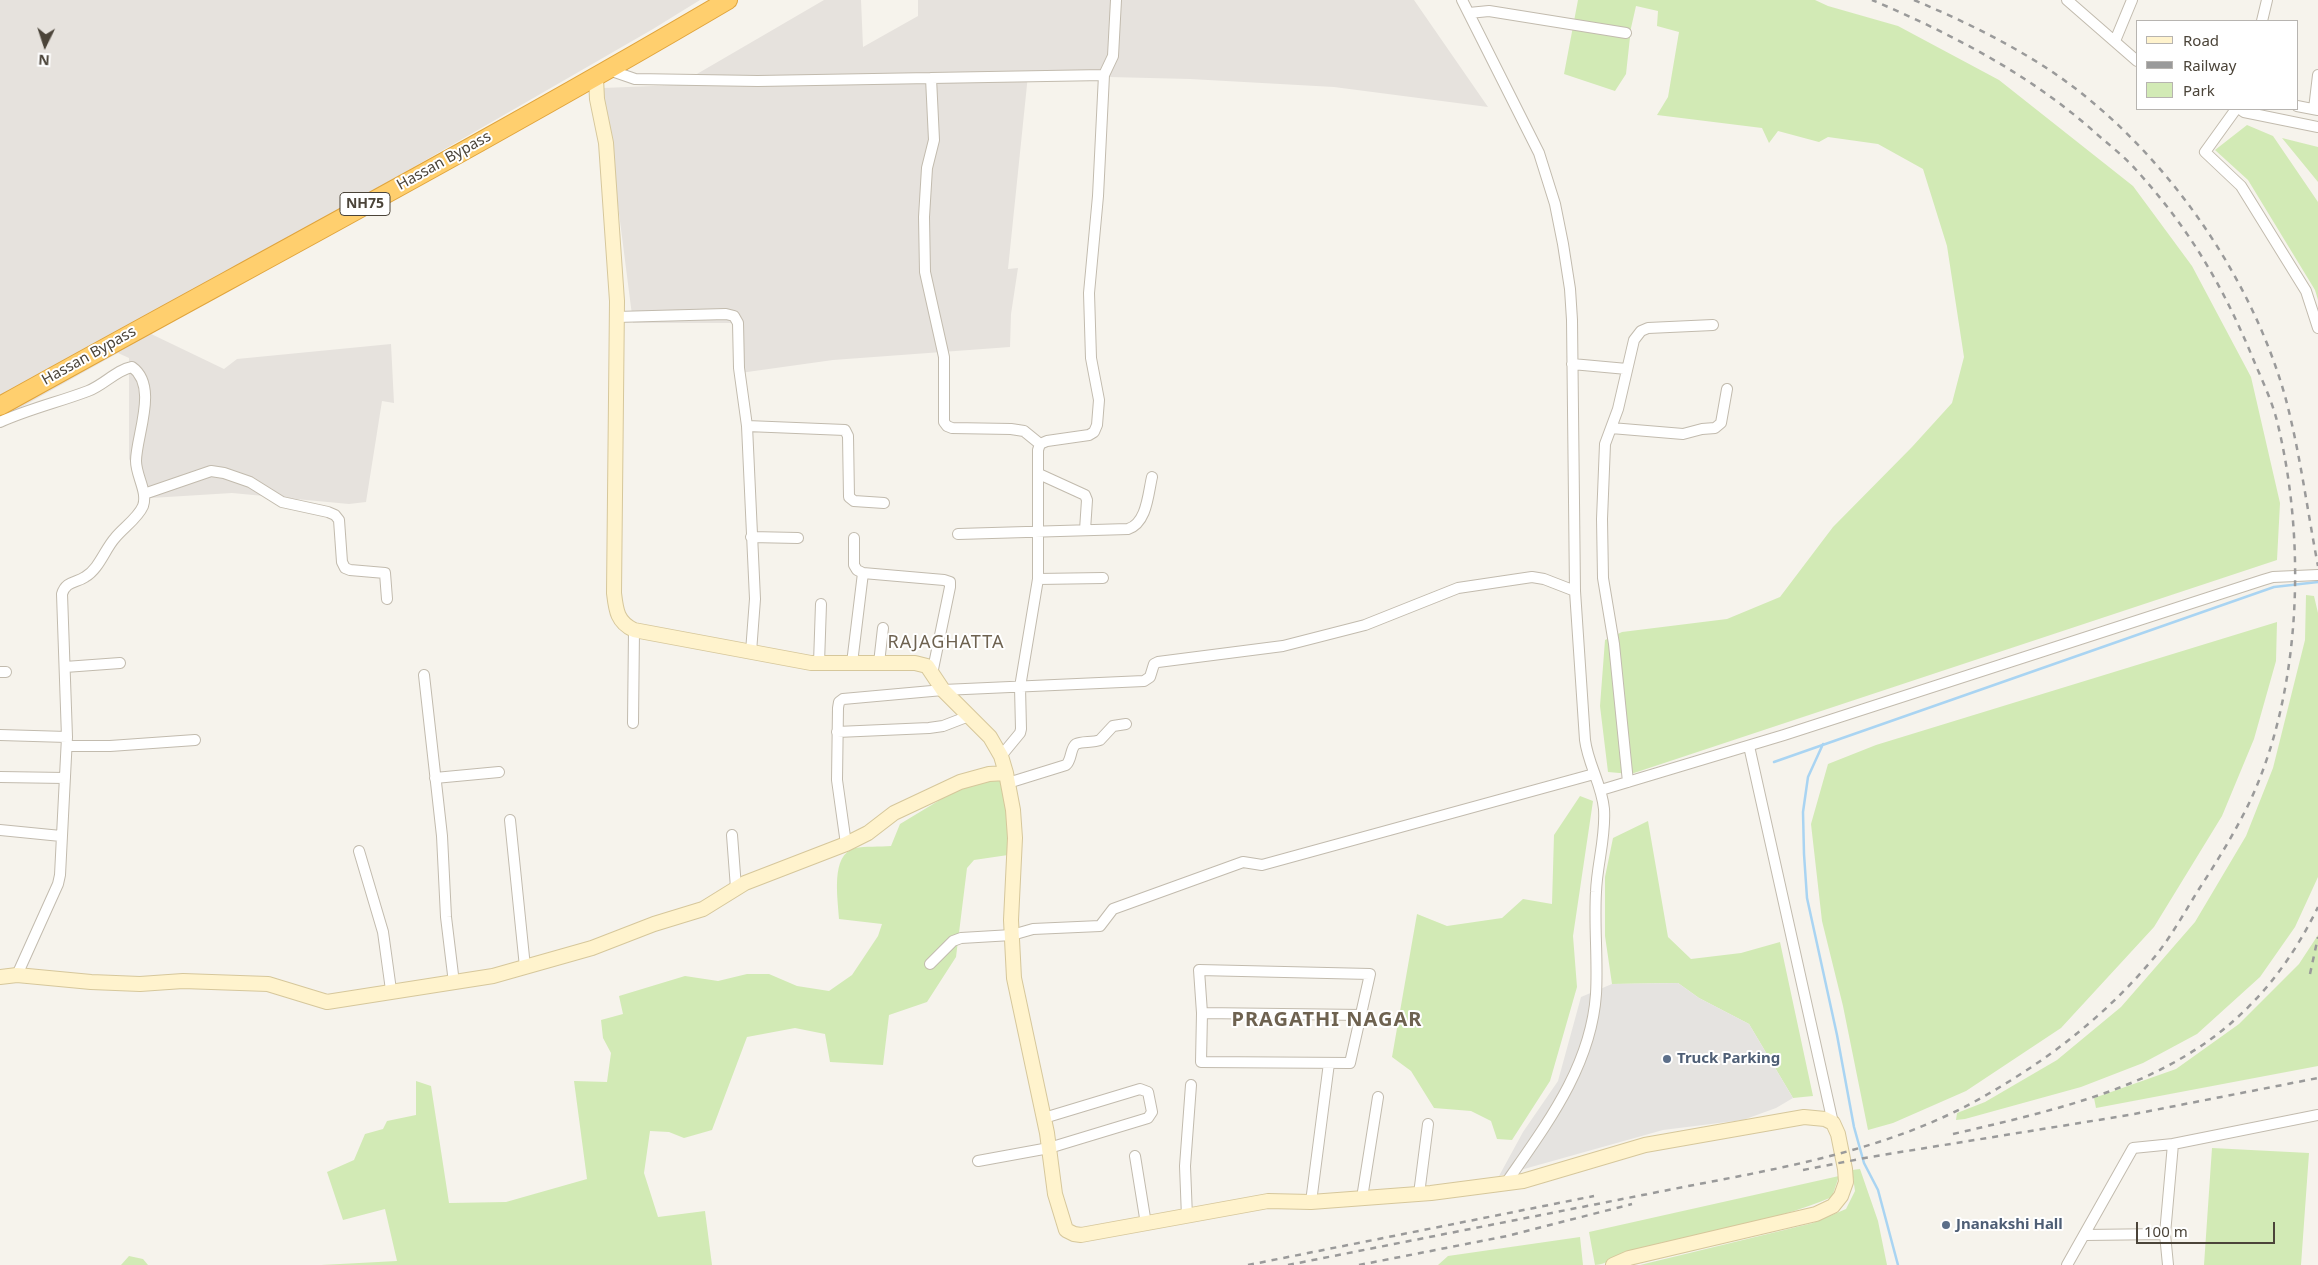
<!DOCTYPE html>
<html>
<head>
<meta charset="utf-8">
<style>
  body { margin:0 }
  #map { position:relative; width:2318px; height:1265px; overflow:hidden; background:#f6f3ec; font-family:"Noto Sans",sans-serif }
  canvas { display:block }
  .legend { position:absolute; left:2136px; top:20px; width:162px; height:90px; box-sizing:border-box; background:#fff; border:1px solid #b7b4b0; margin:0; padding:6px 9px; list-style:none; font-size:15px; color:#4b4439 }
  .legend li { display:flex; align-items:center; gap:10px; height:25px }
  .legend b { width:25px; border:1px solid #b7b4b0 }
  .north { position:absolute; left:20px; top:20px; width:50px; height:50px; -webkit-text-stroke:4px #fff; paint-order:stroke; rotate:184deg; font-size:14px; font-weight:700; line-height:20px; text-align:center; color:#4b4439 }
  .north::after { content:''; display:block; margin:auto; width:18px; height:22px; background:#4b4439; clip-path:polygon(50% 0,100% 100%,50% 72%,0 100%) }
  .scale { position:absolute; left:2136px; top:1222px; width:139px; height:22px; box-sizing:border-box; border:2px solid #4b4439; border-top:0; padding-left:6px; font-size:15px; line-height:18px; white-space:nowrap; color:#4b4439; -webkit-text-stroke:4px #fff; paint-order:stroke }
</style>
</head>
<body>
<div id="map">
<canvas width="2318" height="1265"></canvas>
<ul class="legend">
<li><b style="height:6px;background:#fff3cd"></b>Road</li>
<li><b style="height:6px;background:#9a9a9a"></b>Railway</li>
<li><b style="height:14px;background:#d2eab5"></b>Park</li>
</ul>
<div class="north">N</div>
<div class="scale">100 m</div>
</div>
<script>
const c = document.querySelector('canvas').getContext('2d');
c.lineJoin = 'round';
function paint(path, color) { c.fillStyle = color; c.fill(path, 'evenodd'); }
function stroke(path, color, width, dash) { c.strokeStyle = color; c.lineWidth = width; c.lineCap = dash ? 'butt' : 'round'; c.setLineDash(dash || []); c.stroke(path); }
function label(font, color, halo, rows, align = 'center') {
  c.font = font + ' "Noto Sans",sans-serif'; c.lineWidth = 4; c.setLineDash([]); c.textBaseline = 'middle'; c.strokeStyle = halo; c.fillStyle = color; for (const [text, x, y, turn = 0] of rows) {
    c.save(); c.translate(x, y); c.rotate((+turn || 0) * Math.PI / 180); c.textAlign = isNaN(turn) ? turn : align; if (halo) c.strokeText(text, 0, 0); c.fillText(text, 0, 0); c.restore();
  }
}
paint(new Path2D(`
  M0,0H700L653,29L145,322L147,332L224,369L237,359L391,344L394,403L382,401L366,502L349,504L232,493L151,498L129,459V358L118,353L0,419Z
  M824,0H861L863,47L918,16V0H1414L1488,107L1334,87L1190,79L1028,75L1008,269L1018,268L1011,314L1010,347L833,360L740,373L738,323H633L603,88L678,85Z`), '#e6e2dd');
paint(new Path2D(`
  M1578,0H1815L1828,6L1898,26L1999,80L2133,186L2192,266L2251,377L2280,503L2277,560L1631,774L1608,772L1600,706L1605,640L1622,632L1727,619L1780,597L1833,527L1912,447L1952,403L1964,357L1947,246L1923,169L1878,144L1828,137L1819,142L1778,131L1769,143L1762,128L1657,115L1668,97L1679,32L1657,26L1658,11L1636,6L1631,28L1626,74L1615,91L1564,74Z
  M2247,125L2273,136L2318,202V300L2315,290L2248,180L2215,150Z
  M2282,138L2318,147V182Z
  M2306,595L2314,596L2318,613V877L2295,927L2260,977L2197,1034L2143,1063L2081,1087L1965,1119L1956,1120L1957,1113L1985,1102L2057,1060L2121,1007L2195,922L2246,836L2273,768L2305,640Z
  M2277,622L2276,661L2254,739L2222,816L2154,927L2061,1028L1966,1091L1893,1123L1868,1130L1843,1006L1822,921L1811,824L1828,764L1876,745Z
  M986,780H1002L1010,829L1008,855L974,860L967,868L956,957L927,1002L889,1015L883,1065L830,1062L825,1034L795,1028L747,1037L712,1130L684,1138L669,1132L650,1131L644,1173L658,1217L705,1211L712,1265H321L397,1261L385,1209L343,1220L327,1172L354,1160L365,1134L383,1129L387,1121L416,1115V1081L431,1086L449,1203L506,1202L587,1179L574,1081L607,1082L611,1053L603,1038L601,1020L623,1014L619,996L685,976L718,981L747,974H769L797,986L829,991L852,975L878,936L882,924L839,919C838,898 830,855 855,848C865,846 880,847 891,846L900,824L958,789Z
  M1580,796L1593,801L1573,936L1577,987L1550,1081L1512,1140L1497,1139L1491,1121L1471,1111L1434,1108L1411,1071L1392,1057L1417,914L1447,926L1502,918L1523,899L1552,904L1554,835Z
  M1648,821L1668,937L1691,959L1741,953L1780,942L1813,1096L1793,1098L1749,1024L1699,998L1678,983L1612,984L1605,936V877L1613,838Z
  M2318,935V1066L2096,1108L2094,1098L2176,1069L2239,1024L2299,964Z
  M2212,1148L2309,1153L2301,1265H2204Z
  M1860,1169L1878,1221L1887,1265H1640L1813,1223L1846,1209L1855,1191L1852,1170Z
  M1839,1176L1832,1197C1767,1225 1694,1232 1627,1252C1616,1255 1606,1265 1595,1265L1589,1232Z
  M1580,1237L1583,1265H1438L1448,1256Z
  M129,1256L143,1259L148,1265H121Z`), '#d2eab5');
paint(new Path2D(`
  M1678,983L1699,998L1749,1024L1793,1098L1776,1108L1743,1120L1663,1130L1499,1176L1523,1132L1558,1081L1581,997L1612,984Z`), '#e5e3e0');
stroke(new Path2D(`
  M1823,744L1808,777L1803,812L1804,854L1807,898L1837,1035L1854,1127L1864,1163L1878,1190L1898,1265
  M1774,762L2274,587L2318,582`), '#a9d4f2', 2.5);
const street = new Path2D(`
  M1462,0L1539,153L1555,204L1563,244L1570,289L1572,320L1575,591L1585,740C1588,764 1602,785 1604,809C1606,837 1597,864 1596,892C1594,926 1598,960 1596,994C1591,1067 1546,1125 1506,1183
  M2067,0L2137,61
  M1469,13L1489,11L1626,33
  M2262,21L2267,0
  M2115,41L2132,0
  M609,70L635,79L758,81L1104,75
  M931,78L934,140L927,168L924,217L925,272L944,357V422L947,426L952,428L1011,429L1024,431L1040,444
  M2297,106L2318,110
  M2236,109L2205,152L2241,186L2306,291L2318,328
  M2240,109L2244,112L2318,127
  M2314,109L2318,75
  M616,317L726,314L734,316L738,323L739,368L747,426L755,599L751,652
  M1572,364L1627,369
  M0,422C29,409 59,402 88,391C104,385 116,370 132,367C159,386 136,436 136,461C136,476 148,492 143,506C138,518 123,528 115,538C105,549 99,569 85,577C76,583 66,581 62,594L67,737L60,875L58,884L17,975
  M747,426L845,430L848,436L849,497L854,501L884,503
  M1611,428L1683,434L1702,429L1715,428L1721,423L1727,389
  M1039,474L1085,495L1087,500L1085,530
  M144,494L211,471L224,473L250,482L282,502L328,512L335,515L339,520L342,562L345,568L350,570L385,573L387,599
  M958,534L1128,529C1147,523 1148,494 1152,477
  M751,537L798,538
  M854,538V565L857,570L863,573
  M1038,579L1103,578
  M819,663L821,604
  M852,663L863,573L944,580L950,582V587L932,674
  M879,663L883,628
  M65,667L120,663
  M0,672H6
  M424,675L442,836L446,917L454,983
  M633,723L634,630
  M837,732L929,728L943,726L969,716
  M0,735L67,737
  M67,746H110L195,740
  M1749,746L1833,1123
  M1001,756L1020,733L1021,729L1020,687L1038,579V450L1040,444L1047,441L1089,435L1094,432L1097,425L1099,400L1091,358L1089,293L1098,196L1104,75L1113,56L1116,0
  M0,777L65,778
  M435,778L499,772
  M1628,782L1614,644L1603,578L1602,519L1605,444L1618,409L1634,340L1641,331L1648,328L1713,325
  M1008,783L1066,765C1072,760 1070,748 1076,744C1082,741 1093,743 1100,740L1113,726L1126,724
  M1601,790L1784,735L2263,580L2273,577L2318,575
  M510,820L525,967
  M0,830L61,836
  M732,835L736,888
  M846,844L837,780L838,708L839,702L843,699L943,690L1144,681L1150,677L1154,664L1158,662L1283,646L1365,625L1458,588L1532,577L1544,579L1575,591
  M359,851L383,932L391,990
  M930,964L953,941L961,938L1012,935L1033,929L1100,926L1113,909L1243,862L1262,865L1594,774
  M1199,970L1370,974L1350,1063L1201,1062L1202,1013Z
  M1202,1013L1362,1015
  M2173,1144L2318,1115
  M1135,1156L1146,1224
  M978,1161L1049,1148L1148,1118L1152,1112L1148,1092L1140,1089L1044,1118
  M1419,1194L1428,1124
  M1362,1198L1378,1097
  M1311,1202L1329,1063
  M1187,1217L1185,1166L1191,1085
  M2085,1235L2165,1234
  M2067,1265L2133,1148L2173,1144L2165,1234L2168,1265`);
const secondary = new Path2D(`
  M596,78L597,99L606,143L617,301L614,593C616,610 617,622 634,630L811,663H915L927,666L943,690L990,737L1001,756L1006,773
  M0,977L17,975L91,982L140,984L183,981L268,984L327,1002L493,976L592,948L654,924L703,909L745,883L846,844L868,833L894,813L960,782L989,774L1006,773L1013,810L1015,838L1011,920L1014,978L1047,1133L1055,1194L1066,1230L1074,1234L1081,1235L1268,1201L1311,1202L1431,1193L1523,1181L1645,1145L1804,1117L1825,1119L1833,1123L1838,1134L1845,1169L1846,1182L1841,1196L1833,1206L1816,1214L1629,1258L1613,1265`);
const highway = new Path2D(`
  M0,406C243,271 489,141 728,0`);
stroke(street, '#c2bbae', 12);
stroke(secondary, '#d6c79b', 16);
stroke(highway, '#e0a43c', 20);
stroke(street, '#fff', 10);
stroke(secondary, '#fff3cd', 14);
stroke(highway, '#ffcf6e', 18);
stroke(new Path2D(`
  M1914,0C1959,19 2003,40 2045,67C2156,139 2249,269 2285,396C2300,452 2307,509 2318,566
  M2310,974L2318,937
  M1953,1134C2113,1097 2240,1067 2318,907
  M1803,1170L1870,1157L2129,1115L2318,1078
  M1248,1265L1594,1196
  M1288,1265C1409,1241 1531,1217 1653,1193C1767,1170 1886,1154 1988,1094C2049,1059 2106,1015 2152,960C2170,939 2184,913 2199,889C2218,860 2237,829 2252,797C2302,686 2306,538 2277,421C2272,401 2262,380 2254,361C2224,288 2191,231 2138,172C2127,159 2112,147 2099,136C2033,76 1954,35 1872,0
  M1359,1265L1507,1236L1632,1204`), '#9a9a9a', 2.5, [6, 6]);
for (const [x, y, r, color] of [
  [1667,1059,5,"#5c6f8a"],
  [1946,1225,5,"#5c6f8a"]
]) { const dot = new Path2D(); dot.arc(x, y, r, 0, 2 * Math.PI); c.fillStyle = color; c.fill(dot); stroke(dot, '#fff', 2); }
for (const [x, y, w] of [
  [365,204,50]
]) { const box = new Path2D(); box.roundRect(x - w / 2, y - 11.5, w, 23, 4); c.fillStyle = '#fff'; c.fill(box); stroke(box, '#4b4439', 1); }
label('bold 14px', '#4b4439', null, [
  ["NH75",365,204]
]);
label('15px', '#4b4439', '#fff', [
  ["Hassan Bypass",444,161,-29],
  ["Hassan Bypass",89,356,-29]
]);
label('bold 15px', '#4e5e75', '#fff', [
  ["Truck Parking",1677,1059],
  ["Jnanakshi Hall",1956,1225]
], 'left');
c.letterSpacing = '1px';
label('18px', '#6e6250', '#fff', [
  ["RAJAGHATTA",946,643]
]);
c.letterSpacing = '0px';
c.letterSpacing = '1px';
label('bold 20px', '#6e6250', '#fff', [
  ["PRAGATHI NAGAR",1327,1020]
]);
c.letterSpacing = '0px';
</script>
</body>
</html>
